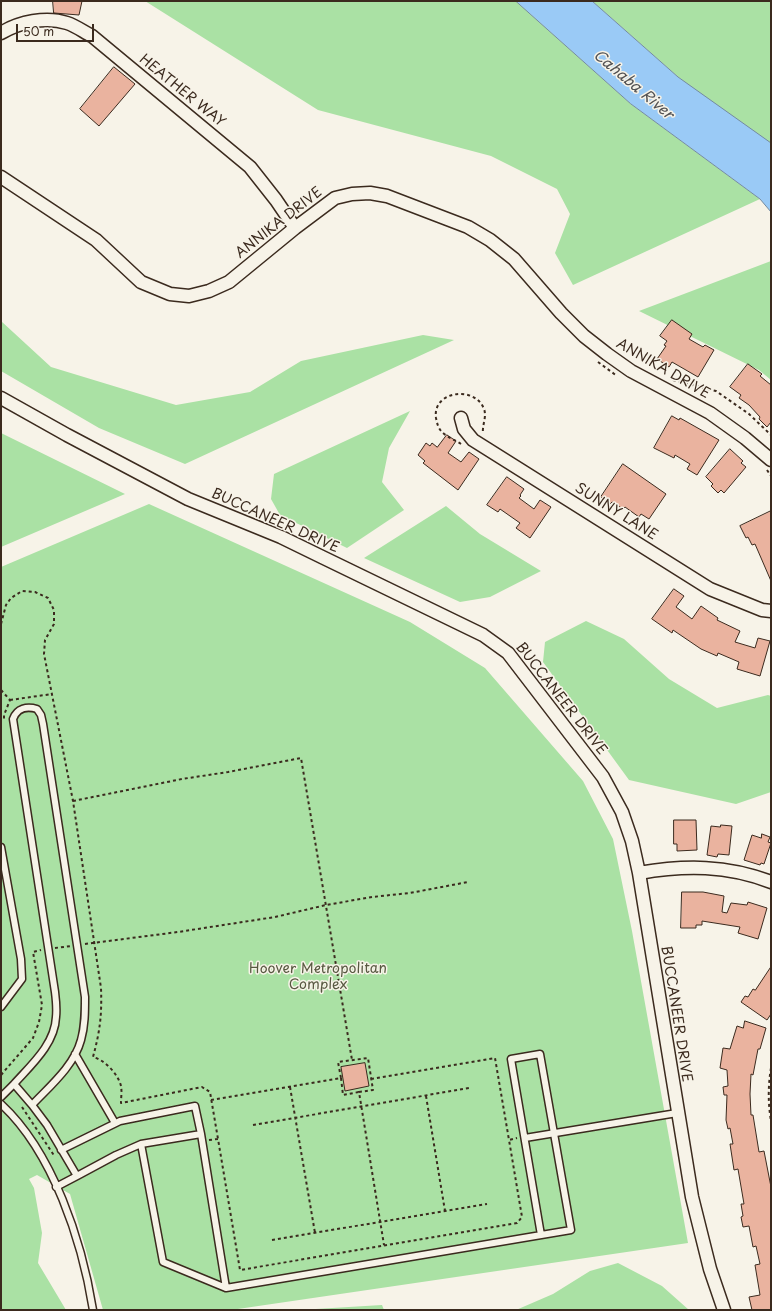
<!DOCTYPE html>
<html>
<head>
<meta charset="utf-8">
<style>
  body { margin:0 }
  #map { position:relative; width:772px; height:1311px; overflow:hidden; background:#f7f3e8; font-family:"Playpen Sans",sans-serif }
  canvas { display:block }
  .frame { position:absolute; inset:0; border:2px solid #3b2a1e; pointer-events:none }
  .scale { position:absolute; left:16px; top:24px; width:78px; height:18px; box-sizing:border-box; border:2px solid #3b2a1e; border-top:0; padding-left:5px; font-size:12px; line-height:14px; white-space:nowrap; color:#3b2a1e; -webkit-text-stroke:3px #f7f3e8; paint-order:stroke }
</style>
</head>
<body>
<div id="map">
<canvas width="772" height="1311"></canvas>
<div class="frame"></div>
<div class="scale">50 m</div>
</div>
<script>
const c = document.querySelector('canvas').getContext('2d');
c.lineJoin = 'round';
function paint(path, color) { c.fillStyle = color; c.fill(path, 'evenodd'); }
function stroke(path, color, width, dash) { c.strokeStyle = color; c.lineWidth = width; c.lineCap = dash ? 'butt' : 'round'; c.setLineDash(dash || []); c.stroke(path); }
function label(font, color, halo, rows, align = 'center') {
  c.font = font + ' "Playpen Sans",sans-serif'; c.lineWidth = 3; c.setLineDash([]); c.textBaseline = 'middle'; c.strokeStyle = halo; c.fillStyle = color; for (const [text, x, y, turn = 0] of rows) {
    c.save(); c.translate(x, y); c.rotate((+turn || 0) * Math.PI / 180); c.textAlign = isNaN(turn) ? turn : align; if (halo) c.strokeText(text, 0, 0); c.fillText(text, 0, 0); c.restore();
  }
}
paint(new Path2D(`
  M145,1H516L631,104L760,199L573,285L555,253L570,214L557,189L491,156L318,110Z
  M592,1H771V153L678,77Z
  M771,261V380L759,370L639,311Z
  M1,321L51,367L176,405L250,392L301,361L423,335L454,340L185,464L99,428L1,371Z
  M410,411L389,448L382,482L404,510L347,548L280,515L271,499L274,474Z
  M1,433L125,494L1,547Z
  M149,504L410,622L485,668L583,781L613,839L632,931L688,1243L231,1310H103L70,1194L37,1175L29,1179L34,1188L42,1233L38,1263L66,1310H1V567Z
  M446,506L480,534L541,571L490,597L460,602L364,558Z
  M586,621L624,639L669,679L717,708L768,695L771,696V792L736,804L629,780L543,662L545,642Z
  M618,1263L662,1286L689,1310H516L553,1294L590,1271Z
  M382,1305L384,1310H299Z`), '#aae1a4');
const water = new Path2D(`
  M516,1H592L678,77L771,143V212L760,199L631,104Z`);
paint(water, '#9acaf6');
stroke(water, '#748aa0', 1);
const building = new Path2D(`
  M53,1H82L79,15L54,13Z
  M114,67L135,84L99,126L80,109Z
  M672,320L692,334L689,339L703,347L705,345L714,350L698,377L672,362L669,367L657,359L666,346L664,345L667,341L660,336Z
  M748,364L762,374L760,376L771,385V422L767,427L759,419L760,417L749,405L739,398L741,395L730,387Z
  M672,416L679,420L680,418L719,440L697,475L687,469L690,464L675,455L674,458L654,448Z
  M447,435L456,441L448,453L461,462L469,452L479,459L458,490L423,463L425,461L418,455L426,443L430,446L432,443L437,447Z
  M730,449L743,461L741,463L746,467L724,493L721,490L718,493L711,486L713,484L706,477Z
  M623,464L666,494L649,519L641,514L639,517L625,507L623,509L612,502L610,504L601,497Z
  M507,477L524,489L520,495L521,496L519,498L534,509L540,500L551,507L530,538L516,528L520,523L500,509L498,512L487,505Z
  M771,511V581L755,544L752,545L748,537L746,538L740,526Z
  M674,589L684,596L676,607L692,619L701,606L718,618L717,620L740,631L735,642L755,648L758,638L770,641L760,676L737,669L739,662L718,653L717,656L701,649L673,630L672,633L652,619Z
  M674,820H696L697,850L677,851V844H674Z
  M721,825L732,826L729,855L718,854L717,857L707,855L711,826L720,827Z
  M762,834L770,837L768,842L771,843L764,864L761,863L760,865L744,860L752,835L761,838Z
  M682,892H703L724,896L722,912L727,913L731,903L747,905L748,902L767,908L758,939L738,933L740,927L702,921V925H696V928H681Z
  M771,967V1014L767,1020L741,1002L745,996L748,997L753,989L755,990Z
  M745,1021L766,1028L760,1049H758L753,1075L751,1074L750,1094L751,1115H753L759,1152L764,1151L771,1187V1310H752L749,1297L760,1295L755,1265L760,1264L756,1246L753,1247L749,1226L743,1227L741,1217L743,1216L741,1204H744L738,1169L734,1170L730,1144H733L730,1128L728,1129L726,1120L727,1095H724L723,1087L728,1086L727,1070L720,1068L723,1048L730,1049L737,1026L743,1028Z
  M365,1063L369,1086L345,1091L341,1067Z`);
paint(building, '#eab39f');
stroke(building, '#3b2a1e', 1);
const service = new Path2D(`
  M1,847L21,959L22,979L1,1007
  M75,1054L115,1123
  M14,1084C31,1065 55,1044 56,1017C57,1008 56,1000 55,992L13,719C17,708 27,706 37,709L41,715L43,724L85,997C85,1012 85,1026 81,1040C74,1066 50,1086 32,1105
  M1,1097L14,1084L32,1105L47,1125L77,1176L56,1187
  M1,1104C53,1152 82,1241 93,1310
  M525,1138L677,1113
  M141,1144L163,1262L226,1288
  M61,1150L120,1121L195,1106L201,1134
  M77,1176L116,1155L141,1144L201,1134L226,1288L571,1230L540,1054L511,1059L541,1235`);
const minor = new Path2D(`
  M1,33C19,22 46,16 67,23C76,26 84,32 92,36L250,167L276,200L295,228
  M1,177L96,240L141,282L170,294L189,296L209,291L229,282L295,228L335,198L352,194L370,193L387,196L468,227L490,240L514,259L561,313L584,336L607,354L631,371L710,413L745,438L771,460
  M1,398L67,435L188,499L281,537L322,557L483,635L508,653L603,777L622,812L632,841L639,873L692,1197L710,1269L724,1310
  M461,418L464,429L473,440L710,589L762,610L771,611
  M639,873C685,865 727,865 771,882`);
stroke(service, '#3b2a1e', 9);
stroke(minor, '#3b2a1e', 15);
stroke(new Path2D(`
  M598,362L617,376
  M673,380L716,391L749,414L771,435
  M461,444C455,440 447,437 442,432C438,428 437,423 436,418C432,391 475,385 484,409C487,417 482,425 483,433
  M767,470L771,476
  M1,624L6,605L11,598L22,591L35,592L48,598L54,610V624L45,640L44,654L73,801L101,988C102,1015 100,1031 93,1057C105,1060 118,1074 121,1086C122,1091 121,1098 121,1103L202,1087L210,1092L218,1139
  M1,690L10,700L4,715V720
  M10,700L52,694
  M73,801L182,779L228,772L301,758L352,1060
  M85,944L178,932L275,917L326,905L372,897L410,893L468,882
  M55,948L71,946
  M771,1068C768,1086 768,1103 771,1121
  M1,1075L33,1038L39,1022L42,1005L33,952L41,950
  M341,1078L343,1095L359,1092
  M371,1079L495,1058L509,1140L517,1138
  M290,1087L315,1233
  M426,1096L445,1211
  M211,1100L341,1078L338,1062L368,1058L373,1090L359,1092L384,1245
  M22,1107L55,1157
  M253,1125L469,1088
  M209,1140L218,1139L240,1270L517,1223L522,1217L509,1140
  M272,1240L487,1204`), '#3b2a1e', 2, [3, 3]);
stroke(service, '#f7f3e8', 6);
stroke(minor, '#f7f3e8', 12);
label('14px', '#3b2a1e', '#f7f3e8', [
  ["HEATHER WAY",182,91,39],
  ["ANNIKA DRIVE",279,223,-38],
  ["ANNIKA DRIVE",663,369,30],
  ["SUNNY LANE",616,512,32],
  ["BUCCANEER DRIVE",275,521,24],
  ["BUCCANEER DRIVE",561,699,52],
  ["BUCCANEER DRIVE",676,1014,81]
]);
label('14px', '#575840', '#f7f3e8', [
  ["Hoover Metropolitan",318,969],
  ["Complex",318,985]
]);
label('italic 15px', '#535254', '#f7f3e8', [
  ["Cahaba River",633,85,40]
]);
</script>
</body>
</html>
